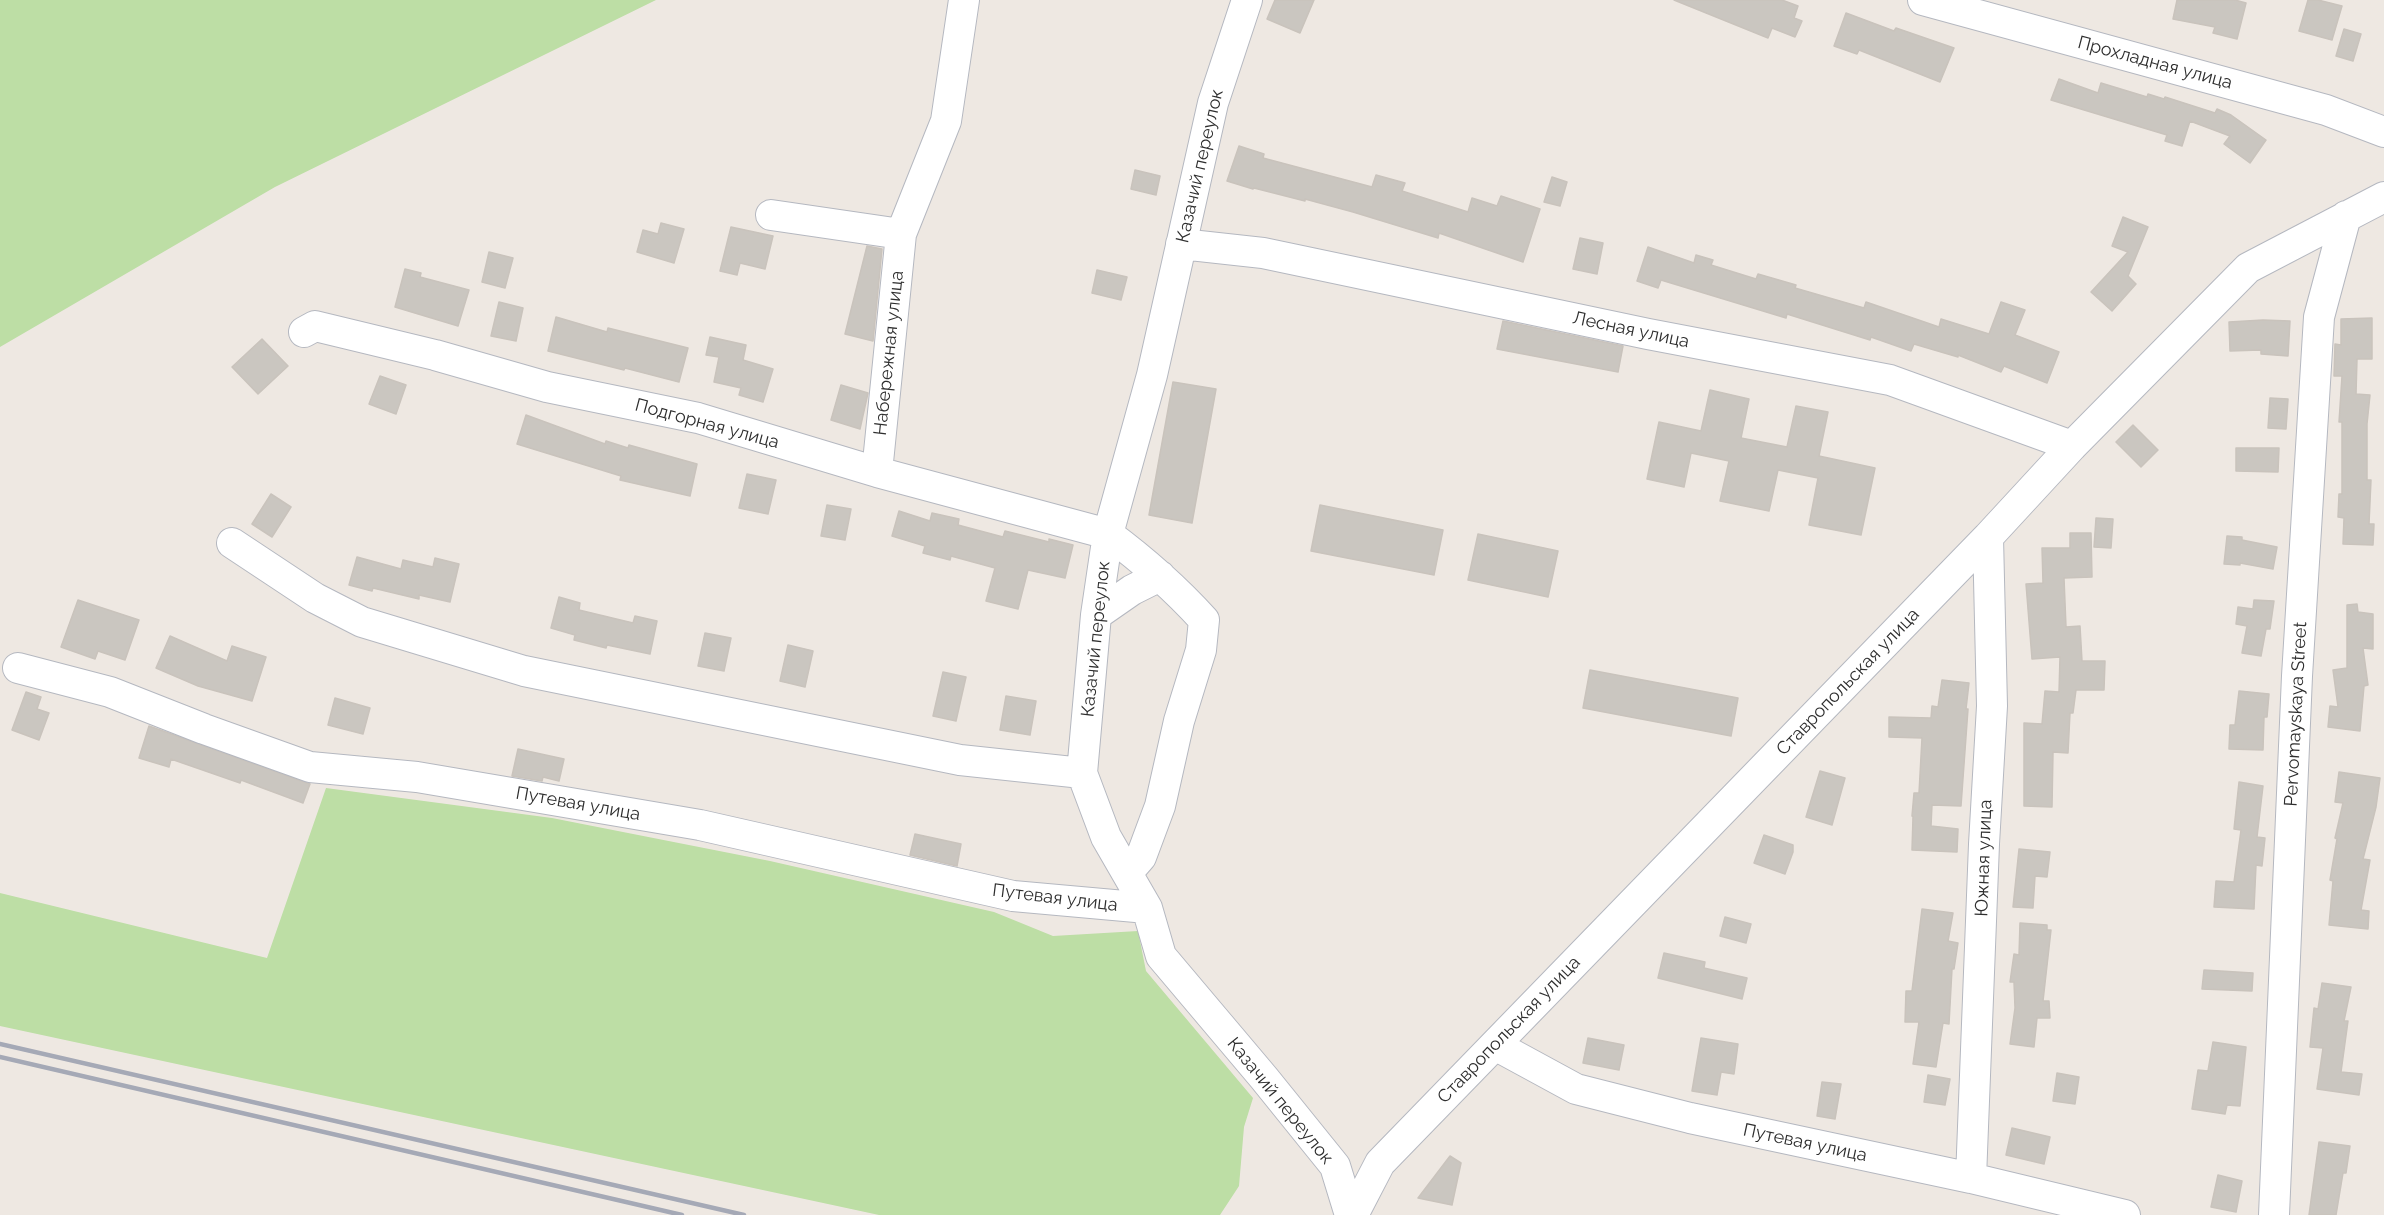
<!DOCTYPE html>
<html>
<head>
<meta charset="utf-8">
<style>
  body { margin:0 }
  canvas { display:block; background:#eee8e2 }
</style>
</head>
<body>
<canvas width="2384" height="1215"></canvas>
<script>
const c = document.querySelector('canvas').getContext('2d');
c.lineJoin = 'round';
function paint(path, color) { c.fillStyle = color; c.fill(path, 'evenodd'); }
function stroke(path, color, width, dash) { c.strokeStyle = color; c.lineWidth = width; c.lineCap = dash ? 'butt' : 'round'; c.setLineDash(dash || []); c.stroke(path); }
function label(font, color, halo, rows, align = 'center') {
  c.font = font + ' Raleway,sans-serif'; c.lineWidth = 4.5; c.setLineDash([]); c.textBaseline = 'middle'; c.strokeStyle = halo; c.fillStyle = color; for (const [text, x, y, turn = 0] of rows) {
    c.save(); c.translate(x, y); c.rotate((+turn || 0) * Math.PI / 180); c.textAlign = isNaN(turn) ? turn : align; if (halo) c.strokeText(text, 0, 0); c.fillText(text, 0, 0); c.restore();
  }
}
paint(new Path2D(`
  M0,0H656L275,187L0,347Z
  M326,788L552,818L770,861L994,912L1053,936L1138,931L1146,971L1253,1098L1244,1127L1239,1186L1220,1215H879L0,1026V893L267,958Z`), '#bddea5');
const building = new Path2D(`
  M1275,0H1314L1300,33L1267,19Z
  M1674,0H1782L1798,6L1794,18L1802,21L1795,37L1772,28L1768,38Z
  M2177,0H2235L2246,3L2237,39L2213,33L2215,27L2173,19Z
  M2308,0H2318L2342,6L2332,40L2299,31Z
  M1846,13L1894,31L1896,28L1954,48L1940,82L1859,50L1857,54L1834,46Z
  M2344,29L2361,34L2353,61L2336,56Z
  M2059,79L2098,93L2101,83L2147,97L2148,94L2164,99L2165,97L2215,113L2217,109L2231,115L2266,140L2250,163L2224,144L2230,136L2190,121L2182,146L2165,141L2167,135L2051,100Z
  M1239,146L1264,154L1263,158L1372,187L1376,175L1405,183L1402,191L1468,212L1472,198L1497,206L1501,196L1540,209L1523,262L1439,233L1438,238L1353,212L1305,199V201L1254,188L1253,189L1227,181Z
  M1135,170L1160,176L1156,195L1131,189Z
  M1552,177L1567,182L1560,206L1544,202Z
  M2123,217L2148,227L2128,276L2136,284L2112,311L2091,292L2128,252L2112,246Z
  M661,223L684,229L674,263L637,252L643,230L658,234Z
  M731,227L773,236L765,269L740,263L737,275L720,271Z
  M1580,238L1603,243L1597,274L1573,269Z
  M867,246L882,249L873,341L845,334Z
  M1648,247L1694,263L1696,255L1713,260L1711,265L1756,279L1758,274L1796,285L1795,288L1864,308L1866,302L1939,327L1941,319L1989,334L2001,302L2025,310L2015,335L2059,352L2047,383L2004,366L2001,372L1958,355V357L1914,344L1911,351L1871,337L1870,340L1787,314L1786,318L1661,280L1658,288L1637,281Z
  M489,252L513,258L505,288L482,282Z
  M405,269L421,273L420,277L469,290L458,326L395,307Z
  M1097,270L1127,277L1121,300L1092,293Z
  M499,302L523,308L516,341L491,336Z
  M556,317L607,332L608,328L688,348L679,382L625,368L624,370L548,351Z
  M2372,318V359H2357L2356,394L2370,395L2367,424V480H2371L2369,524H2374L2373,545L2343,544L2344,518L2338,517L2339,494H2342V422H2339L2342,376H2334L2335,344L2341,345V319Z
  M2263,320L2290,321L2288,356L2261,354V350L2230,351L2229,322Z
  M1503,321L1623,346L1618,372L1497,349Z
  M710,337L746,345L743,360L773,369L763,402L739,395L741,388L714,382L719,357L706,355Z
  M262,339L288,366L258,394L232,367Z
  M380,376L406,385L396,414L369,404Z
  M1173,382L1216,389L1192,523L1149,515Z
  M841,385L868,393L860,429L831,420Z
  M1710,390L1749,399L1741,438L1787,447L1796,406L1828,412L1819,456L1875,468L1861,535L1809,525L1818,478L1778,470L1769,511L1720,501L1729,461L1691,453L1684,487L1647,479L1659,422L1701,431Z
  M2270,398L2288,399L2286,429L2268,428Z
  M526,415L605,444L606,441L628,448L629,445L697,464L690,496L620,480L621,476L517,444Z
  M2133,425L2158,450L2141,467L2116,442Z
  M2236,448H2279L2278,472L2236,471Z
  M747,474L776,480L768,514L739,508Z
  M271,494L291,507L272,537L252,524Z
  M827,505L851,509L845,540L821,536Z
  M1320,505L1443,530L1434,575L1311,551Z
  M899,511L930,521L932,513L959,519L958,525L1003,537L1005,531L1049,542V539L1073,545L1065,578L1028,570L1018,609L986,601L995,568L951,556L950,560L923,553L925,546L892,536Z
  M2096,518L2113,519L2111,548L2094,547Z
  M2070,533H2091L2092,577L2064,578L2066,627L2080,626L2082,661H2105L2104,690H2076L2073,713H2070L2068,753L2053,752L2052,807L2024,806V723L2042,724L2045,691L2059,692L2060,657L2032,659L2026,584L2043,583L2042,548H2070Z
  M1478,534L1558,551L1548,597L1468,580Z
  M2227,536L2242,537V540L2277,547L2273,569L2240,563V565L2224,564Z
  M357,557L401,569L403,560L433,567L435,558L459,564L450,602L419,595V599L373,588L372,591L349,585Z
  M559,597L580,603L579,610L633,623L635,616L657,621L650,654L607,645L606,648L574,640L575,635L551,628Z
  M78,600L139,620L125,660L98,651L95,659L61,647Z
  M2254,600L2274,601L2270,629H2266L2261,656L2242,653L2247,626L2236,624L2238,607L2253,609Z
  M2357,604L2358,612L2373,614V649L2363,648L2368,685L2364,686L2360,731L2328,727L2330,706L2338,707L2333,670L2347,668V605Z
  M705,633L731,638L724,671L698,666Z
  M170,636L227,661L232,646L266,657L252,701L198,686L156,668Z
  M788,645L813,651L805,687L780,681Z
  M1590,670L1738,698L1731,736L1583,708Z
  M943,672L966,677L956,721L933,716Z
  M1942,680L1969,683L1966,709H1968L1961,806L1932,805L1931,826L1958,829L1957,852L1912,850L1913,817L1912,816L1914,793H1919L1922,738L1889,737V717L1931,718L1932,706L1938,707Z
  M2239,691L2269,694L2267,717H2264L2263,750L2229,749L2230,725H2235Z
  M26,692L41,697L37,709L49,713L39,740L12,730Z
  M1006,696L1036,701L1030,735L1000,730Z
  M335,698L370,708L363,734L328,725Z
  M149,726L310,784L303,803L241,780L240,783L171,759L169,767L139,758Z
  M518,749L564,759L559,781L543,777L542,781L512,776Z
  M1820,771L1845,778L1832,825L1806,817Z
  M2339,772L2380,778L2376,807L2363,859L2370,860L2361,910L2369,911L2368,929L2329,925L2333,881L2330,880L2337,839L2335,838L2343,803L2335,802Z
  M2239,782L2263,786L2257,837L2265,838L2262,866L2256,865L2254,909L2214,907L2216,881L2234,882L2241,830L2234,829Z
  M915,834L961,844L957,866L910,855Z
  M1764,835L1793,845V852L1785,874L1754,863Z
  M2019,849L2050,852L2047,877L2035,876L2033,908L2013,907Z
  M1922,909L1953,913L1948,941L1958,943L1954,969H1952L1949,1024L1943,1023L1936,1067L1913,1064L1919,1022H1905L1906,991H1912Z
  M1725,917L1751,924L1746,943L1720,936Z
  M2020,923L2047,925V930H2051L2043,1001H2049L2050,1018H2037L2034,1047L2010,1044L2015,1008L2014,982H2010L2014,954L2019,955Z
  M1664,953L1705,962L1704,968L1747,978L1742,999L1658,978Z
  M2204,970L2253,973L2252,991L2202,989Z
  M2322,983L2351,987L2344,1021H2348L2341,1072L2362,1074L2359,1095L2317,1089L2323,1048L2310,1047L2314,1008L2318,1009Z
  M1588,1038L1624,1045L1619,1070L1583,1063Z
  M1701,1038L1738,1044L1734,1074L1721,1072L1717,1095L1692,1091Z
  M2213,1042L2246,1047L2240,1106L2227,1105L2225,1114L2192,1109L2198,1070L2208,1071Z
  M2057,1073L2079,1077L2075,1104L2053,1101Z
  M1928,1075L1950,1079L1945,1105L1924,1102Z
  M1822,1082L1841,1084L1835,1119L1817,1116Z
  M2012,1128L2050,1137L2044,1164L2006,1155Z
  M2319,1142L2350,1146L2346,1173H2343L2336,1215H2309Z
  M1450,1156L1461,1163L1452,1205L1418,1198Z
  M2218,1175L2242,1181L2236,1212L2211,1207Z`);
paint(building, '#cac6c0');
stroke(building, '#c9c3bc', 1.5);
const minor = new Path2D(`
  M1247,0L1213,103L1152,375L1108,534L1096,615L1082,773L1106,837L1147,908L1161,956L1264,1078L1335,1166L1350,1215
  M1923,0L2326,110L2384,132
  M771,215L901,234
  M1181,244L1263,253L1648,334L1890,380L2072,446
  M304,332L315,326L435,355L547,387L698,418L877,472L1108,534C1143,560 1175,588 1204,620L1201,650L1179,721L1160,806L1141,857L1128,872
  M877,472L901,234L946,121L964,0
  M232,543L315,598L362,622L524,671L960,760L1082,773
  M1096,615L1132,590L1160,576
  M18,668L110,692L204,729L310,767L417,777L700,825L1013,896L1147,908
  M1495,1045L1576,1089L1690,1118L1971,1178L2125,1215
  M1971,1178L1984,844L1992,706L1988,537
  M1353,1215L1380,1163L1988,537L2072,446L2248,268L2384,197
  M2274,1215L2297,676L2319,317L2346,216`);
stroke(minor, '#b5b8c0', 32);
stroke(minor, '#fff', 30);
stroke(new Path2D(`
  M0,1044L744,1215
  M0,1057L682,1215`), '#a5a9b6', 4.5);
label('18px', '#2e2e2e', '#fff', [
  ["Прохладная улица",2155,63,15],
  ["Казачий переулок",1200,166,-77],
  ["Лесная улица",1631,330,12],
  ["Набережная улица",889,353,-84],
  ["Подгорная улица",707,424,15],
  ["Казачий переулок",1096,639,-84],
  ["Ставропольская улица",1848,682,-46],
  ["Pervomayskaya Street",2296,714,-87],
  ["Путевая улица",578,804,10],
  ["Южная улица",1984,858,-88],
  ["Путевая улица",1055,898,7],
  ["Ставропольская улица",1509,1030,-46],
  ["Казачий переулок",1280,1101,51],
  ["Путевая улица",1805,1143,12]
]);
</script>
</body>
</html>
